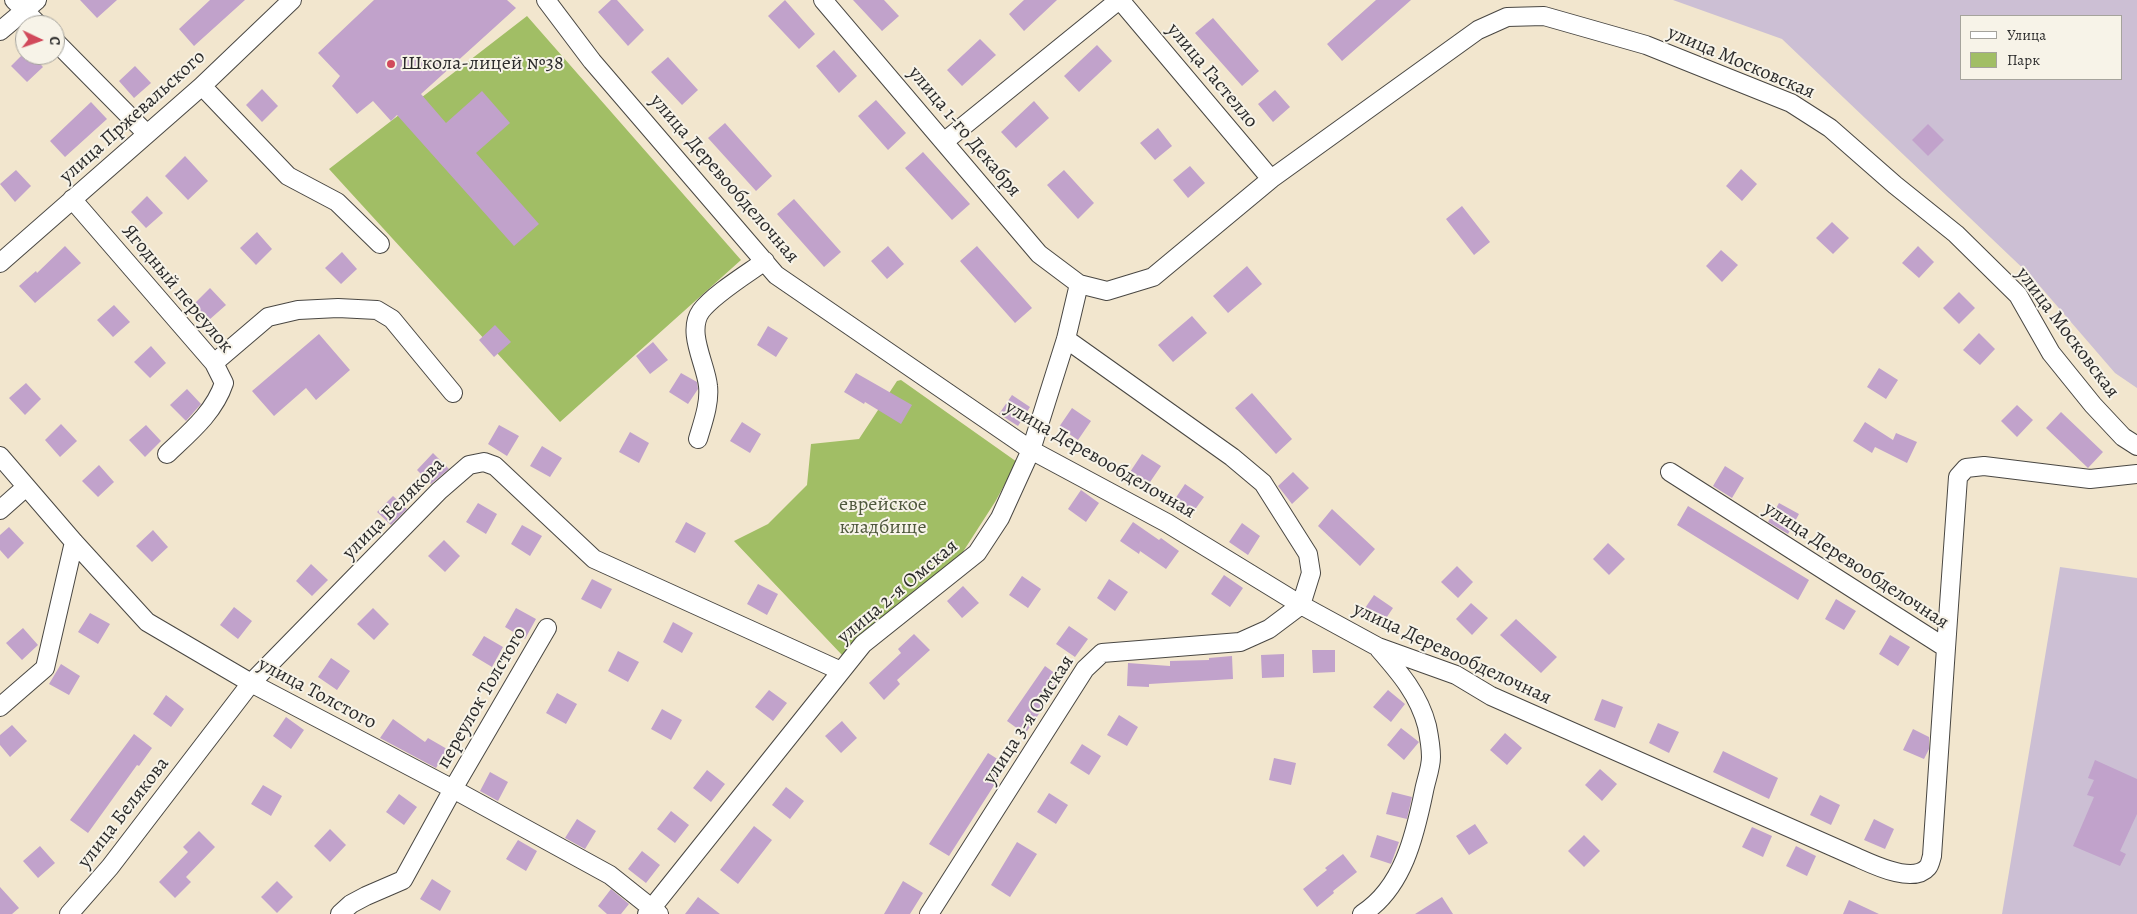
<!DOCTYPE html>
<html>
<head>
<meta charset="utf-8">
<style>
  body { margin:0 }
  #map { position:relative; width:2137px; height:914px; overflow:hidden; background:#f2e6ce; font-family:Alegreya,serif }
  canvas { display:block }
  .legend { position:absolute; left:1960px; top:15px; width:162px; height:65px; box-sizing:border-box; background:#f7f3e8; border:1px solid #a5a39c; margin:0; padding:6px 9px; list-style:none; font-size:15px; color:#2b2b2b }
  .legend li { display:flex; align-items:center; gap:10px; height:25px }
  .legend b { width:25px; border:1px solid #a5a39c }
  .north { position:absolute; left:15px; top:15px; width:50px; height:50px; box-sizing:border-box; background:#f7f3e8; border:1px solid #a5a39c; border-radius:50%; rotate:93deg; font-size:14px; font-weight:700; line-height:20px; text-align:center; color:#2b2b2b }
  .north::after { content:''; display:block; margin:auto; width:18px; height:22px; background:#d1495b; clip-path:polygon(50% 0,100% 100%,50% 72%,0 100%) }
</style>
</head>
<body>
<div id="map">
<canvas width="2137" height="914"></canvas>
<ul class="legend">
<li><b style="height:6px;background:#fff"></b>Улица</li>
<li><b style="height:14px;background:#a1be65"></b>Парк</li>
</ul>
<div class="north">С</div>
</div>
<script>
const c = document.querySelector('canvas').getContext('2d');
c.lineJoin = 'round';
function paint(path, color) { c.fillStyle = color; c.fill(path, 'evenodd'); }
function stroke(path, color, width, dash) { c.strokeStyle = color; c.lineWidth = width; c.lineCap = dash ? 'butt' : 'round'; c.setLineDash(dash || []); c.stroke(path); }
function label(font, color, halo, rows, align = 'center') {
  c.font = font + ' Alegreya,serif'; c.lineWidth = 4; c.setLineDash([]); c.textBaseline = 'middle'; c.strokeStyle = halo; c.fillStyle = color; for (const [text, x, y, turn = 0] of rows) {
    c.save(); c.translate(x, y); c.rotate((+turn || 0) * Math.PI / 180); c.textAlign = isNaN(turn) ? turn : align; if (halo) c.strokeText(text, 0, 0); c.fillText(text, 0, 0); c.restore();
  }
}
paint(new Path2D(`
  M1673,0H2137V388L2115,373L2032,277L1782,39ZM1961,16H2121V79H1961Z
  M2060,567L2137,578V914H2002Z`), '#ccbfd4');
paint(new Path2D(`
  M527,16L741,260L560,422L329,169Z
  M901,380L1017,462L995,502L959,558L842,655L734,541L768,524L807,485L811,444L859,439L897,381Z`), '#a1be65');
paint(new Path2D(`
  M80,0H117L97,18Z
  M210,0H245L194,46L179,29Z
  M374,0H507L516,8L421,94L446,123L482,91L510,123L476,153L539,224L514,246L397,115L391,121L373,101L357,114L332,86L340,76L318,53Z
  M611,0H617L644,30L628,46L598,12Z
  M785,0L815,34L799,49L768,16Z
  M853,0H884L899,16L882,31Z
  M1024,0H1057L1024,31L1009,14Z
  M1376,0H1411L1342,61L1327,44Z
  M1213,18L1259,71L1242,86L1195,33Z
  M980,39L996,55L962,86L947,70Z
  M1097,45L1112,61L1079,92L1064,76Z
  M834,50L857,76L839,93L816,66Z
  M22,55H32L43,67L27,82L11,66Z
  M668,57L698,90L682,105L651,72Z
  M135,66L151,83L134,98L119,81Z
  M262,89L278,106L262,122L246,105Z
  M1275,90L1290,107L1273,122L1258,104Z
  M876,100L906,133L888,150L858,116Z
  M1034,101L1049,118L1016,148L1001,132Z
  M91,102L107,119L65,157L50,141Z
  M725,123L772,176L756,191L708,138Z
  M1928,124L1944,140L1928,156L1912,140Z
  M1158,128L1172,146L1155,160L1140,143Z
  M923,152L970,204L952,220L905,168Z
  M185,156L208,181L188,200L165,176Z
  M1190,166L1205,183L1188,198L1173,180Z
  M1741,169L1757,184L1742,201L1726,186Z
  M16,170L31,186L15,202L0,184Z
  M1064,170L1094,203L1078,219L1047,185Z
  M147,196L163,213L146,228L131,212Z
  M794,199L841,252L824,267L777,214Z
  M1462,206L1490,242L1474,255L1446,219Z
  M1832,222L1849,238L1833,254L1816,238Z
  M257,232L272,249L256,265L240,248Z
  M65,246L81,263L35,303L19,286L36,271L37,273Z
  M888,246L904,264L887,279L871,261Z
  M977,246L1032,308L1015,323L960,261Z
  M1918,246L1934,262L1919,278L1902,263Z
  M1721,250L1738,265L1722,282L1706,266Z
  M342,252L357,269L341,284L325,268Z
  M1247,266L1262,284L1228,313L1213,296Z
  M210,288L226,305L209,320L194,304Z
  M1959,292L1975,308L1959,324L1943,308Z
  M114,305L130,322L113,337L97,320Z
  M1192,316L1207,333L1173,362L1158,345Z
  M495,325L511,342L494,357L479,340Z
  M768,326L788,338L776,357L757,345Z
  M1979,333L1995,349L1980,365L1963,350Z
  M319,334L350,370L316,400L306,388L274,416L252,391Z
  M653,342L668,360L650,374L636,356Z
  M151,346L166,363L150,378L134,362Z
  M1879,368L1898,380L1886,399L1867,387Z
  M681,373L697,382L698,389L688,404L669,392Z
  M856,373L912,405L901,424L865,402L864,404L844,392Z
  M26,383L41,399L25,415L9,398Z
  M187,389L201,404L186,421L170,405Z
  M1252,393L1292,439L1276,454L1235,408Z
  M1012,395L1030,407L1018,426L999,414Z
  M2017,405L2033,420L2017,437L2001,421Z
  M1072,408L1091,421L1078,440L1059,427Z
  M2061,412L2103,452L2088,468L2046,428Z
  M742,422L761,434L750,453L730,441Z
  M1865,422L1893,440L1896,433L1917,442L1907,463L1875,447L1872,453L1853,441Z
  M61,424L77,441L60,457L45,440Z
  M146,425L161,441L145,457L129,440Z
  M499,425L519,436L507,456L488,444Z
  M630,432L649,443L639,463L619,452Z
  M542,446L562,458L550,477L530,466Z
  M433,453L449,469L431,484L417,470Z
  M1142,454L1161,466L1148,485L1130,472Z
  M99,465L114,482L98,497L82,481Z
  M1725,466L1744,478L1732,498L1713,486Z
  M1293,472L1309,488L1292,504L1278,486Z
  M1185,484L1204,497L1191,515L1173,502Z
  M1081,490L1099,503L1086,522L1068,509Z
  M393,496L407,509L391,525L377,512Z
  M478,503L497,514L486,534L466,522Z
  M1779,503L1799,514L1788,534L1768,522Z
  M1688,506L1809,580L1798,600L1677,525Z
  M1332,509L1375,549L1360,566L1318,526Z
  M686,522L706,533L695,553L675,542Z
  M1133,522L1159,540L1161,538L1179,551L1166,569L1140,551L1139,554L1120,541Z
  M1242,523L1260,536L1248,555L1229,542Z
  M522,525L542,536L530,556L511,544Z
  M9,527L24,543L8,559L0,550V535Z
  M153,530L168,547L152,562L136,546Z
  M444,540L460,556L445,572L428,556Z
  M1608,543L1625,559L1609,575L1593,559Z
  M311,564L328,580L312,596L296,581Z
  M1457,566L1473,582L1458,598L1441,582Z
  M1224,575L1243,588L1230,607L1211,594Z
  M1022,576L1041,589L1028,608L1009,595Z
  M592,579L612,589L601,609L581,599Z
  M1109,579L1128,592L1115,611L1097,598Z
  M758,584L778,594L767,615L747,604Z
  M963,586L979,603L962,618L947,601Z
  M1374,595L1393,608L1380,627L1361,614Z
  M1836,599L1856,611L1844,630L1825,619Z
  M1471,603L1488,618L1472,635L1456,619Z
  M234,607L252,621L238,639L220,625Z
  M373,608L389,624L374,640L357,624Z
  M516,608L536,619L525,639L505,627Z
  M90,613L110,624L98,644L78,632Z
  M1516,619L1557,657L1541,673L1500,635Z
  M673,622L693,633L682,653L663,642Z
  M1069,626L1088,639L1075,657L1056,644Z
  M23,628L38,645L22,660L6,643Z
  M914,634L930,650L897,680L900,684L884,700L869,683L901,653L898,649Z
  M1890,635L1910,647L1898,666L1879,654Z
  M484,636L503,647L492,667L472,655Z
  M1312,650H1335V672L1313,673Z
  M618,651L639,662L628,682L608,671Z
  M1284,654V677L1262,678L1261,655Z
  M1232,656L1233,679L1149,684V687L1127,686L1128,663L1170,666V661L1209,660V658Z
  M331,658L350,671L337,690L318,677Z
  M61,664L80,676L69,695L49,684Z
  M1045,666L1063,679L1025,734L1007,721Z
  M769,690L787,703L773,721L755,707Z
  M1388,690L1405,704L1391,722L1373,707Z
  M557,693L577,704L566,724L546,713Z
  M166,695L184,709L171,727L153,714Z
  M1602,699L1623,707L1615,728L1594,720Z
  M662,709L682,720L671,740L651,729Z
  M1119,715L1138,727L1127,746L1107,735Z
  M286,717L304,730L291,749L273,736Z
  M393,719L425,742L428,738L447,749L436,768L380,738Z
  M842,721L857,738L841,753L825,736Z
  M1658,723L1679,732L1669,753L1649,743Z
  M12,725L27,741L10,757L0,745V735Z
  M1401,728L1419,742L1404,760L1387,745Z
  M1913,729L1929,737V749L1924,759L1903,750Z
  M1505,733L1522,748L1507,765L1490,750Z
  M134,734L152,748L139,766L137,765L88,833L70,820Z
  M1082,744L1101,756L1089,775L1070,763Z
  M1723,751L1778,778L1769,799L1713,772Z
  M988,753L1007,765L949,856L929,844Z
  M1274,758L1296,763L1291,785L1269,780Z
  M2095,760L2137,779V814L2120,851L2126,854L2120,866L2073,846L2094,797L2087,795L2094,780L2088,778Z
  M1600,769L1617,784L1602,801L1585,785Z
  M707,770L725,784L711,802L693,788Z
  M490,772L508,782L498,801L480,791Z
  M263,785L282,796L271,816L251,804Z
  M786,787L804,801L790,819L772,805Z
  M1392,792L1412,797L1407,819L1386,814Z
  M1049,793L1068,805L1056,824L1037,812Z
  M399,794L417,807L404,825L386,812Z
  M1820,795L1840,805L1831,825L1810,815Z
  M671,811L689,825L675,843L657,829Z
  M577,819L596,831L585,849L565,838Z
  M1874,819L1894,829L1885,849L1864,840Z
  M1475,824L1488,843L1469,855L1456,836Z
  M754,826L772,840L738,884L720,870Z
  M1752,827L1772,836L1763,857L1742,847Z
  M330,829L346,845L330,862L314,846Z
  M199,831L215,847L186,877L191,882L175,898L159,882L188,852L183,847Z
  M1377,835L1399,842L1391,864L1370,857Z
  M1584,835L1600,851L1584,867L1568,851Z
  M518,840L537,851L526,871L506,859Z
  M1017,842L1037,854L1010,897L991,885Z
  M40,846L55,863L38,878L23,861Z
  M1796,846L1816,856L1807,876L1786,866Z
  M642,851L660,865L646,883L628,869Z
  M1343,854L1357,872L1333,891L1334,893L1317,907L1303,889L1327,870L1325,868Z
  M432,879L451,891L440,911L420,899Z
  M277,881L293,897L277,913L261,897Z
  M903,881L923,893L910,914H884Z
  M0,887L19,908L12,914H0Z
  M611,889L629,904L621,914H607L598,906Z
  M698,897L720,914H685Z
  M1442,897L1453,914H1415Z
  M1849,900L1879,914H1843Z`), '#c1a2cb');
const minor = new Path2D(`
  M14,0L39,25
  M546,0L592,61L776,275L1031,450L1167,523L1301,605L1378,647L1456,675L1491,696L1856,857C1872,864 1913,885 1928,867C1930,865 1931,859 1932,856L1946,648L1670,472
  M823,0L1039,254L1079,284L1107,291L1153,277L1271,179L1478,30L1507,17L1544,16L1646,45L1791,103L1830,128L1895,185L1956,234L2018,295L2051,353L2093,405L2123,437L2137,446
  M1120,0L1271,179
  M0,31L37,0
  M55,41L147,134
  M202,86L288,176L337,202L380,244
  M945,141L1119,0
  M72,199L214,363L224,383C214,413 189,433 167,454
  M0,263L202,86L292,0
  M214,363L268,317L298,310L338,308L377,310L392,319L453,393
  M698,439C703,422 710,403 708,386C706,364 686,332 701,311C714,294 747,274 765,261
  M0,456L74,542L147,622L251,683L453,789L610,875L659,914
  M0,510L26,487
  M1946,648L1958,477L1966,468L1984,466L2090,479L2137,474
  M0,707L45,668L74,542
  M69,914L110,867L251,683L439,491L469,465L484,462L495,466L594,559L841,671
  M340,914L351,904L366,896L403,880L453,789L547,628
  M647,914L863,644L977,553L1000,518L1031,450L1066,339L1079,284
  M929,914L1085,669L1102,653L1240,642L1269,629L1301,605L1311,573L1308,554L1263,483L1232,457L1066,339
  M1362,914C1403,888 1415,835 1424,791C1426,780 1431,768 1431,757C1431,747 1429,736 1427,726C1419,695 1400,673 1379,649`);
stroke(minor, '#494743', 20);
stroke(minor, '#fff', 18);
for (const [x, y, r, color] of [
  [391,64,5,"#d1495b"]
]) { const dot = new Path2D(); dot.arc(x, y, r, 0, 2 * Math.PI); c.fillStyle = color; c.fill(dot); stroke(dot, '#f7f3e8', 2); }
label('20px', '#2b2b2b', '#f7f3e8', [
  ["улица Московская",1741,63,23],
  ["улица Гастелло",1212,76,50],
  ["улица Пржевальского",133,117,-42],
  ["улица 1-го Декабря",964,132,50],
  ["улица Деревообделочная",724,179,49],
  ["Ягодный переулок",177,289,50],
  ["улица Московская",2067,333,53],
  ["улица Деревообделочная",1100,460,30],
  ["улица Белякова",394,509,-45],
  ["улица Деревообделочная",1856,566,33],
  ["улица 2-я Омская",898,592,-40],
  ["улица Деревообделочная",1452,654,25],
  ["улица Толстого",317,694,28],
  ["переулок Толстого",482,698,-60],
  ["улица 3-я Омская",1029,720,-57],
  ["улица Белякова",124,813,-52]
]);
label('20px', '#2b2b2b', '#f7f3e8', [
  ["Школа-лицей №38",401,64]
], 'left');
label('20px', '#4e573c', '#f7f3e8', [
  ["еврейское",883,505],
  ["кладбище",883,528]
]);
</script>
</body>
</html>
